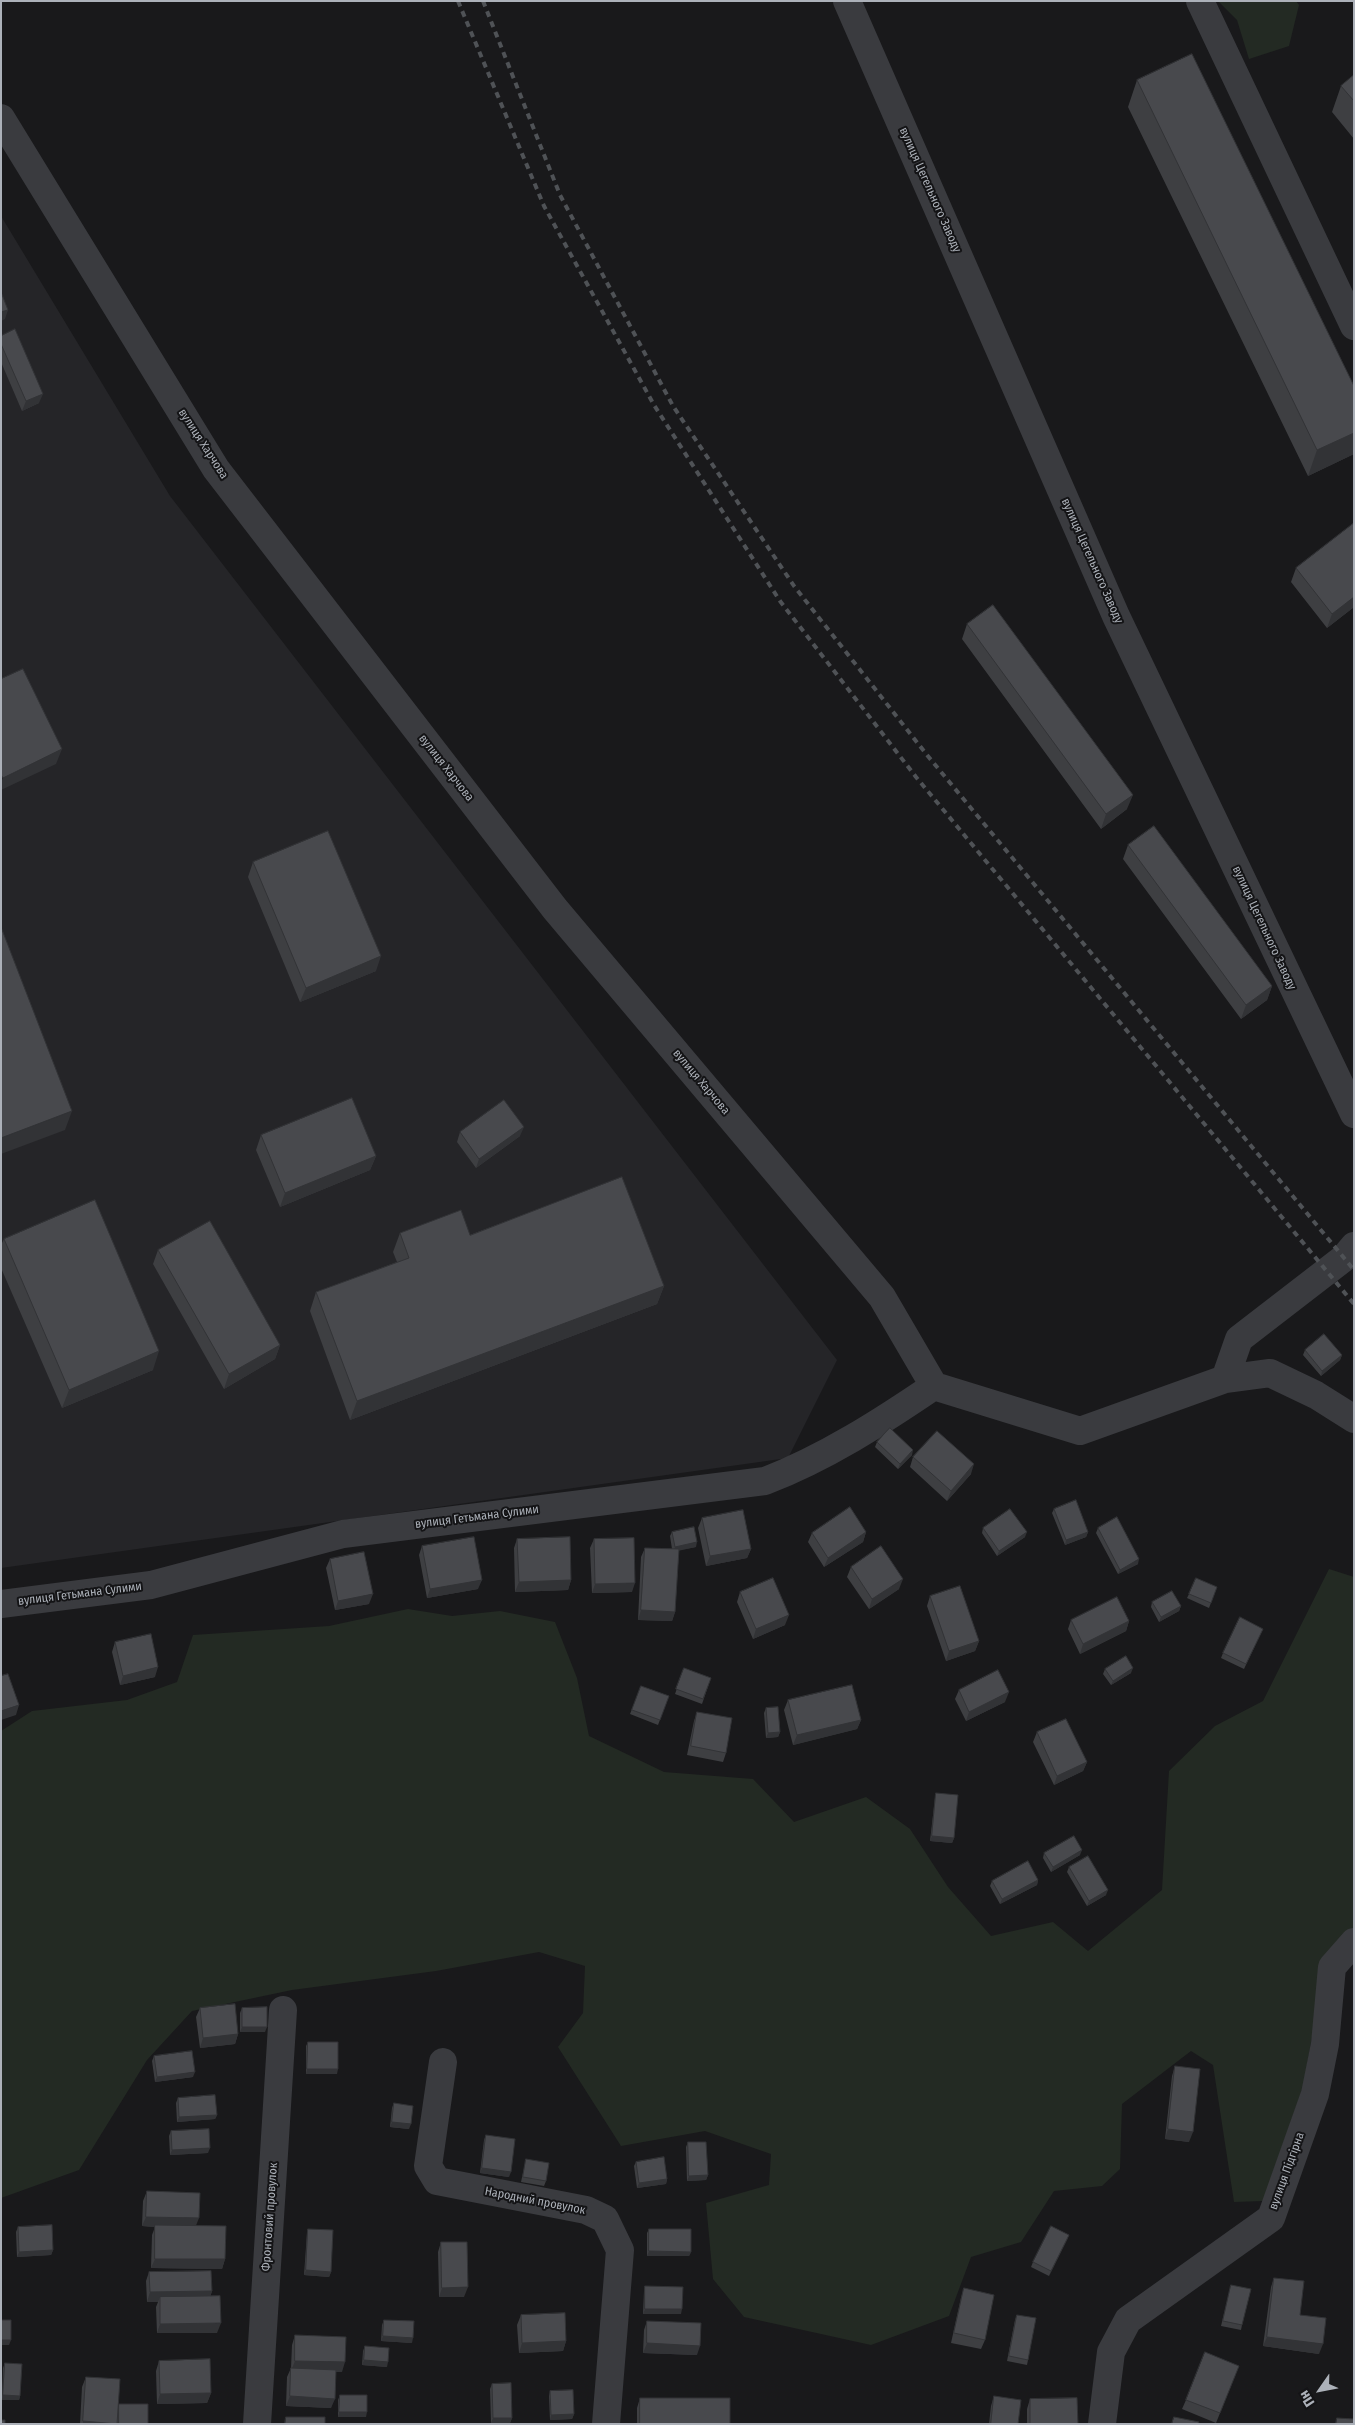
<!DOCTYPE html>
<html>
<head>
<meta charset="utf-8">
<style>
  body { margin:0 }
  #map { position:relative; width:1355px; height:2425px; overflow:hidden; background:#19191b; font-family:"Fira Sans Condensed",sans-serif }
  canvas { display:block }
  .frame { position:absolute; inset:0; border:2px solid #acb1b9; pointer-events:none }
  .north { position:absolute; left:1295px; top:2365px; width:50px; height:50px; -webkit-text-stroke:4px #141416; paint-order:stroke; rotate:237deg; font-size:14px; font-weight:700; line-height:20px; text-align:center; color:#acb1b9 }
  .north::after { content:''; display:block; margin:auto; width:18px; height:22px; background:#acb1b9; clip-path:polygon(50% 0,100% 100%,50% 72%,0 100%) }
</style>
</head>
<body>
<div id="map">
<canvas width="1355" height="2425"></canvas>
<div class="frame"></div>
<div class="north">Пн</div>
</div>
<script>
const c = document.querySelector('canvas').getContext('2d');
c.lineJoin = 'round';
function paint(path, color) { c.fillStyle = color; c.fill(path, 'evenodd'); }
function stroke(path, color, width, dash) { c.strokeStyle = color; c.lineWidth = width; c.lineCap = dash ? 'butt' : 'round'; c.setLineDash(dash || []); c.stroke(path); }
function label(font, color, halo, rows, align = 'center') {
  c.font = font + ' "Fira Sans Condensed",sans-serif'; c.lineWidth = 4; c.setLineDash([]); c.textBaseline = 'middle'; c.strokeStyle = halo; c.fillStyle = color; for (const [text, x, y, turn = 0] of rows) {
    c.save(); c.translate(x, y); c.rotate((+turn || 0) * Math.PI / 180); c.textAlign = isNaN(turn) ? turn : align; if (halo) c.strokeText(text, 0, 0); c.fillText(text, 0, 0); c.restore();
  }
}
paint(new Path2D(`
  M1,216L170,496L837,1360L788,1458L1,1568Z`), '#252528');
paint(new Path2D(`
  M1218,1H1296L1299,5L1289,46L1249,59L1237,20Z
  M1329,1569L1354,1577V1928L1326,1959L1303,2087L1263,2201L1234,2202L1213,2065L1191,2051L1122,2104L1120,2169L1102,2186L1054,2191L1021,2242L971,2257L949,2316L871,2345L744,2317L713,2279L706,2203L769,2185L771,2154L705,2131L621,2146L558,2047L583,2013L585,1966L539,1952L436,1971L292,1990L192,2011L147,2060L79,2170L1,2198V1731L32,1711L127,1700L177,1682L193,1635L329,1626L408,1609L452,1616L500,1611L555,1622L577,1678L589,1736L664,1772L753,1779L794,1822L866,1797L910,1829L948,1887L991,1936L1053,1922L1088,1951L1162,1890L1169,1771L1215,1726L1263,1701Z`), '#232a23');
stroke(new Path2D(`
  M847,1L1116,616L1354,1114
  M1200,1L1354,326
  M1,118L216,469L555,909L882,1297L934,1386
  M1225,1379L1239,1339L1344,1258L1354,1246
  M934,1386L1080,1431L1225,1379L1270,1373L1316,1395L1354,1419
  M1,1604L151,1585L343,1534L765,1481C825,1458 881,1422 934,1386
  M443,2062L428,2166L437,2181L586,2210L605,2219L620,2250L606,2424
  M257,2424L283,2010
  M1102,2424L1111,2352L1128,2320L1271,2218L1315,2094L1325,2044L1332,1967L1354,1942`), '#3a3b3f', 28);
stroke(new Path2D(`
  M458,1L544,206L654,405L780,601L916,777L1354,1304
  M483,1L560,195L673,406L794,586L927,755L1354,1270`), '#4f5256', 4, [6, 5]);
paint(new Path2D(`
  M1354,75V139L1332,112L1341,86Z
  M1137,80L1354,386V454L1308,476L1128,107Z
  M1,336L39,403L22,411L1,362Z
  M1296,568L1354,607L1327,628L1291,582Z
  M967,624L1127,809L1101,829L962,639Z
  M1128,845L1272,986L1267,1000L1241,1019L1123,859Z
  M253,862L376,971L300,1002L248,877Z
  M460,1132L520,1136L476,1168L457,1142Z
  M261,1135L376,1156L370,1170L280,1207L256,1150Z
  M400,1233L470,1235L664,1286L657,1304L350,1420L310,1311L316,1292L397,1262L393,1252Z
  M4,1239L153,1370L62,1408L1,1268V1245Z
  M158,1250L280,1345L275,1359L224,1389L153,1264Z
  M1305,1350L1342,1355L1340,1360L1321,1376L1303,1355Z
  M877,1442L912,1455L898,1469L875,1447Z
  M913,1457L971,1474L947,1501L910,1467Z
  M1054,1509L1088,1532L1086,1537L1065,1545L1052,1513Z
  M702,1518L751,1549L747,1558L706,1566L698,1528Z
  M983,1528L1025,1537L997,1556L982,1533Z
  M1098,1528L1138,1564L1118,1574L1096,1533Z
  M672,1532L696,1547L679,1550L675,1612L672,1621L638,1620L641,1557L645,1548L672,1549L670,1536Z
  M866,1532L863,1542L824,1567L808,1542L812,1533Z
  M517,1539L571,1580L568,1590L515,1592L514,1548Z
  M594,1539L632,1592L592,1593L590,1548Z
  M422,1546L478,1589L427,1598L419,1555Z
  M330,1559L369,1604L335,1610L326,1568Z
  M851,1567L899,1589L869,1609L847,1577Z
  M1217,1587L1209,1608L1187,1598L1189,1594Z
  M740,1592L785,1625L753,1639L737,1602Z
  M930,1596L979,1641L975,1651L946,1661L927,1606Z
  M1152,1602L1181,1606L1179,1611L1159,1622L1151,1607Z
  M1071,1620L1129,1621L1126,1631L1080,1654L1068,1629Z
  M1263,1629L1244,1669L1221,1658L1223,1653Z
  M115,1642L155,1677L120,1685L112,1652Z
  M684,1668L711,1678L702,1704L675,1694Z
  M1105,1669L1131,1673L1111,1685L1103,1674Z
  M641,1686L669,1696L658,1725L630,1714Z
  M959,1690L1005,1702L966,1721L955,1699Z
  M788,1700L861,1720L857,1729L793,1745L784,1710Z
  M766,1708L780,1732L778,1737L766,1738L764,1713Z
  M697,1712L726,1753L723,1762L687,1755L694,1721Z
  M1037,1732L1087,1762L1083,1771L1054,1785L1033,1742Z
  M936,1793L954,1838L952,1843L930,1841L935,1798Z
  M1044,1853L1080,1855L1051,1872L1043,1858Z
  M1069,1867L1106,1895L1087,1906L1067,1872Z
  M1038,1880L1037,1885L1000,1904L990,1886L992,1881Z
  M200,2008L238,2034L235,2044L200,2048L196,2017Z
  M242,2008L265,2032H240V2013Z
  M308,2042L337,2074H306V2046Z
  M154,2056L193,2077L155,2082L152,2061Z
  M1175,2066L1189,2142L1165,2139L1172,2076Z
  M178,2098L217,2115L215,2119L177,2122L176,2103Z
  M394,2103L409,2129L390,2127L392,2108Z
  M171,2131L208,2153L170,2155L169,2136Z
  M486,2135L509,2177L480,2173L484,2140Z
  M688,2142L708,2175L706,2180L687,2181L686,2147Z
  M526,2159L546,2181L544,2186L521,2182Z
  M636,2162L667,2179L666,2184L637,2188L634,2166Z
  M147,2191L196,2226L225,2259L222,2269L151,2268L152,2235L155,2227L142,2226L143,2201Z
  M18,2227L53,2250L51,2255L17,2257L16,2232Z
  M308,2229L331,2272L329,2277L304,2275L307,2233Z
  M649,2229L691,2252L689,2256H647V2233Z
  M1069,2235L1049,2276L1031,2267L1033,2262Z
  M441,2242L464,2297H439L438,2252Z
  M149,2272L212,2291L210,2297L217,2333H157L156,2307L158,2302H147L146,2281Z
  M1274,2278L1300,2315L1319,2354L1263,2346L1271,2287Z
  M1231,2285L1242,2325L1241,2330L1221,2326Z
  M645,2286L681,2314H643L644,2291Z
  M964,2288L985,2340L981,2349L951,2343L961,2298Z
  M521,2315L566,2341L563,2351L519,2353L517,2325Z
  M1017,2315L1028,2360L1027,2365L1007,2361L1015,2320Z
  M384,2320L412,2343L381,2341L382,2325Z
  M647,2321L697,2355L643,2353L644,2330Z
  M295,2335L342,2372H336L331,2408L286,2406L287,2377L291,2368L292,2345Z
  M365,2346L387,2367L362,2365L363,2351Z
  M159,2361L211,2393L207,2403L157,2404L156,2371Z
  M5,2363L20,2396L19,2400H2L3,2368Z
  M1239,2366L1216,2423L1182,2409L1186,2400Z
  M86,2377L118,2407L119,2404L148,2424H80L82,2387Z
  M492,2384L512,2418L510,2423H491L490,2389Z
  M550,2391L574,2414L572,2419L550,2420L549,2396Z
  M340,2395L366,2417H338V2400Z
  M994,2396L1018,2424H989L991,2406Z
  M640,2398L730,2424H637V2408Z
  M1030,2399L1078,2424H1027V2409Z`), '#3e3f42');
paint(new Path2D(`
  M8,310L5,319L1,321V312Z
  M43,394L39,403L22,411L26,401Z
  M1354,433V454L1308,476L1317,450Z
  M1354,597V607L1327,628L1332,614Z
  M62,749L56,764L1,790V782L3,778Z
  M1133,795L1127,809L1101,829L1106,814Z
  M381,956L376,971L300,1002L306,988Z
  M1272,986L1267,1000L1241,1019L1246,1005Z
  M72,1111L65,1130L1,1154V1138Z
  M524,1127L520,1136L476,1168L479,1159Z
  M376,1156L370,1170L280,1207L285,1193Z
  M664,1286L657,1304L350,1420L357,1401Z
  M280,1345L275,1359L224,1389L229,1374Z
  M159,1351L153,1370L62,1408L69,1390Z
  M1342,1355L1340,1360L1321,1376L1322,1371Z
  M913,1450L912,1455L898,1469L900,1464Z
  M974,1464L971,1474L947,1501L951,1491Z
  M866,1532L863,1542L824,1567L828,1558Z
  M1027,1532L1025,1537L997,1556L999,1551Z
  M1088,1532L1086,1537L1065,1545L1066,1540Z
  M697,1542L696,1547L673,1552L675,1547Z
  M751,1549L747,1558L706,1566L710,1556Z
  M1139,1559L1138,1564L1118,1574L1120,1570Z
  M903,1579L899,1589L869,1609L872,1599Z
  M482,1580L478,1589L427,1598L430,1589Z
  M571,1580L568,1590L515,1592L519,1582Z
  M635,1583L632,1592L592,1593L595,1584Z
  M373,1594L369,1604L335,1610L338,1601Z
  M1181,1606L1179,1611L1159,1622L1161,1617Z
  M641,1610L675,1612L672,1621L638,1620Z
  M789,1615L785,1625L753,1639L756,1629Z
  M1129,1621L1126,1631L1080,1654L1083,1644Z
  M979,1641L975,1651L946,1661L949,1651Z
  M158,1667L155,1677L120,1685L123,1676Z
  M1133,1668L1131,1673L1111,1685L1113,1681Z
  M1009,1692L1005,1702L966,1721L969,1712Z
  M19,1705L16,1715L1,1720V1711Z
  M861,1720L857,1729L793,1745L797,1735Z
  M780,1732L778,1737L766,1738L768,1733Z
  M1087,1762L1083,1771L1054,1785L1057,1776Z
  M932,1836L954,1838L952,1843L930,1841Z
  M1082,1850L1080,1855L1051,1872L1053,1867Z
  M1038,1880L1037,1885L1000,1904L1002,1899Z
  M1108,1890L1106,1895L1087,1906L1089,1901Z
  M242,2027H267L265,2032H240Z
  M238,2034L235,2044L200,2048L203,2038Z
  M307,2069H338L337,2074H306Z
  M195,2072L193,2077L155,2082L157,2077Z
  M217,2115L215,2119L177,2122L179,2117Z
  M392,2122L411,2124L409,2129L390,2127Z
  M1168,2129L1193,2132L1189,2142L1165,2139Z
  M210,2148L208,2153L170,2155L172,2150Z
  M482,2168L511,2172L509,2177L480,2173Z
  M708,2175L706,2180L687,2181L689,2176Z
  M667,2179L666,2184L637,2188L639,2183Z
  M146,2217L199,2218L195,2228L155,2225V2227L142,2226Z
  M1069,2235L1067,2240L1049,2276L1051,2271Z
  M53,2250L51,2255L17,2257L19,2252Z
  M649,2251L691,2252L689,2256H647Z
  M155,2259H225L222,2269L151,2268Z
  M306,2270L331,2272L329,2277L304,2275Z
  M468,2287L464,2297H439L442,2288Z
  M212,2291L209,2301L160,2297L158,2302H147L150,2292Z
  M645,2309H682L681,2314H643Z
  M221,2323L217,2333H157L160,2324Z
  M383,2336L413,2338L412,2343L381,2341Z
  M1267,2337L1323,2344L1319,2354L1263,2346Z
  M1,2340H11L9,2345H1Z
  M566,2341L563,2351L519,2353L522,2343Z
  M647,2343L700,2346L697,2355L643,2353Z
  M364,2360L388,2362L387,2367L362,2365Z
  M295,2361L345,2362L342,2372L291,2371Z
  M211,2393L207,2403L157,2404L160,2394Z
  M3,2395L20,2396L19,2400H2Z
  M290,2396L335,2399L331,2408L286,2406Z
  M339,2412H367L366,2417H338Z
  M574,2414L572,2419L550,2420L551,2415Z
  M493,2418H512L510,2423H491Z
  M83,2421L117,2424H83Z`), '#323336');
const building = new Path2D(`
  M1192,54L1354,386V433L1317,450L1137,80Z
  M1354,75V101L1341,86Z
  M1,292L8,310L1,312Z
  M15,329L43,394L26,401L1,344V336Z
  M1354,523V597L1332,614L1296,568Z
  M993,605L1133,795L1106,814L967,624Z
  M23,669L62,749L3,778L1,775V679Z
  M1154,826L1272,986L1246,1005L1128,845Z
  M328,831L381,956L306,988L253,862Z
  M1,927L72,1111L1,1138Z
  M352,1098L376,1156L285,1193L261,1135Z
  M504,1100L524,1127L479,1159L460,1132Z
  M622,1177L664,1286L357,1401L316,1292L409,1258L400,1233L461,1210L470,1235Z
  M95,1200L159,1351L69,1390L4,1239Z
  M210,1221L280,1345L229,1374L158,1250Z
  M1324,1334L1342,1355L1322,1371L1305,1350Z
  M890,1428L913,1450L900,1464L877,1442Z
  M937,1431L974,1464L951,1491L913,1457Z
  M1076,1500L1088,1532L1066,1540L1054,1509Z
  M850,1507L866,1532L828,1558L812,1533Z
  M1010,1509L1027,1532L999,1551L983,1528Z
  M743,1510L751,1549L710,1556L702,1518Z
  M1117,1517L1139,1559L1120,1570L1098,1528Z
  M694,1527L697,1542L675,1547L672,1532Z
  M474,1537L482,1580L430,1589L422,1546Z
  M570,1537L571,1580L519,1582L517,1539Z
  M634,1538L635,1583L595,1584L594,1539Z
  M881,1546L903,1579L872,1599L851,1567Z
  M645,1548L679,1549L675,1612L641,1610Z
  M364,1552L373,1594L338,1601L330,1559Z
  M773,1578L789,1615L756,1629L740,1592Z
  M1196,1578L1217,1587L1211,1603L1189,1594Z
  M960,1586L979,1641L949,1651L930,1596Z
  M1172,1591L1181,1606L1161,1617L1152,1602Z
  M1117,1597L1129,1621L1083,1644L1071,1620Z
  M1240,1617L1263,1629L1246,1664L1223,1653Z
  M151,1634L158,1667L123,1676L115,1642Z
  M1126,1656L1133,1668L1113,1681L1105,1669Z
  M684,1668L711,1678L703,1699L676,1689Z
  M998,1670L1009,1692L969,1712L959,1690Z
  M8,1674L19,1705L1,1711V1676Z
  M852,1685L861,1720L797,1735L788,1700Z
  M641,1686L669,1696L660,1720L632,1710Z
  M778,1707L780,1732L768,1733L766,1708Z
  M697,1712L732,1718L726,1753L691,1746Z
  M1066,1719L1087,1762L1057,1776L1037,1732Z
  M936,1793L958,1795L954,1838L932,1836Z
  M1074,1836L1082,1850L1053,1867L1044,1853Z
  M1088,1856L1108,1890L1089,1901L1069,1867Z
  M1028,1861L1038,1880L1002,1899L992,1881Z
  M235,2004L238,2034L203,2038L200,2008Z
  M267,2007V2027H242V2008Z
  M308,2042H338V2069H307Z
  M192,2051L195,2072L157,2077L154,2056Z
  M1175,2066L1200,2069L1193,2132L1168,2129Z
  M215,2095L217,2115L179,2117L178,2098Z
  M394,2103L413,2106L411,2124L392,2122Z
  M209,2129L210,2148L172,2150L171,2131Z
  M486,2135L515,2139L511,2172L482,2168Z
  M688,2142H706L708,2175L689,2176Z
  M664,2157L667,2179L639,2183L636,2162Z
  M526,2159L549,2163L546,2181L523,2177Z
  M147,2191L200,2193L199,2218L146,2217Z
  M52,2225L53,2250L19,2252L18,2227Z
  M155,2225L226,2226L225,2259H155Z
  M1051,2226L1069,2235L1051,2271L1033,2262Z
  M308,2229L333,2230L331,2272L306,2270Z
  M649,2229H691V2252L649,2251Z
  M441,2242H467L468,2287L442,2288Z
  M211,2271L212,2291L150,2292L149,2272Z
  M1274,2278L1304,2281L1300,2315L1326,2318L1323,2344L1267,2337Z
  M1231,2285L1251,2289L1242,2325L1223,2321Z
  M645,2286L683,2287L682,2309H645Z
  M964,2288L994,2295L985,2340L954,2333Z
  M220,2296L221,2323L160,2324V2297Z
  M565,2313L566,2341L522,2343L521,2315Z
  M1017,2315L1036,2318L1028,2360L1009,2356Z
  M1,2320H11V2340H1Z
  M384,2320L414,2321L413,2338L383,2336Z
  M647,2321L701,2323L700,2346L647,2343Z
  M295,2335L346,2337L345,2362L295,2361Z
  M365,2346L389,2348L388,2362L364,2360Z
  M1205,2352L1239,2366L1220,2413L1186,2400Z
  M210,2359L211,2393L160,2394L159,2361Z
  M5,2363L22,2364L20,2396L3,2395Z
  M291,2368L336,2370L335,2399L290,2396Z
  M86,2377L120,2379L117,2424L83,2421Z
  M511,2383L512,2418H493L492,2384Z
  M573,2390L574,2414L551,2415L550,2391Z
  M340,2395H367V2412H339Z
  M994,2396L1021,2400L1018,2424H991Z
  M640,2398H730V2424H640Z
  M1077,2398L1078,2424H1030V2399Z
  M119,2404H148V2424H119Z
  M286,2417H325V2424H285Z
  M1174,2417L1199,2422L1198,2424H1172Z
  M1337,2418L1354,2419V2424H1336Z
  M1,2420H5V2424H1Z`);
paint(building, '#48494d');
stroke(building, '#323336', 1);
label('12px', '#acb1b9', '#141416', [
  ["вулиця Цегельного Заводу",930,190,66],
  ["вулиця Харчова",203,444,57],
  ["вулиця Цегельного Заводу",1092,561,66],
  ["вулиця Харчова",446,768,52],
  ["вулиця Цегельного Заводу",1264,928,65],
  ["вулиця Харчова",701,1082,50],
  ["вулиця Гетьмана Сулими",477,1517,-7],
  ["вулиця Гетьмана Сулими",80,1594,-7],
  ["вулиця Підгірна",1287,2171,-70],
  ["Народний провулок",535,2201,11],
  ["Фронтовий провулок",270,2217,-86]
]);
</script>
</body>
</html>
